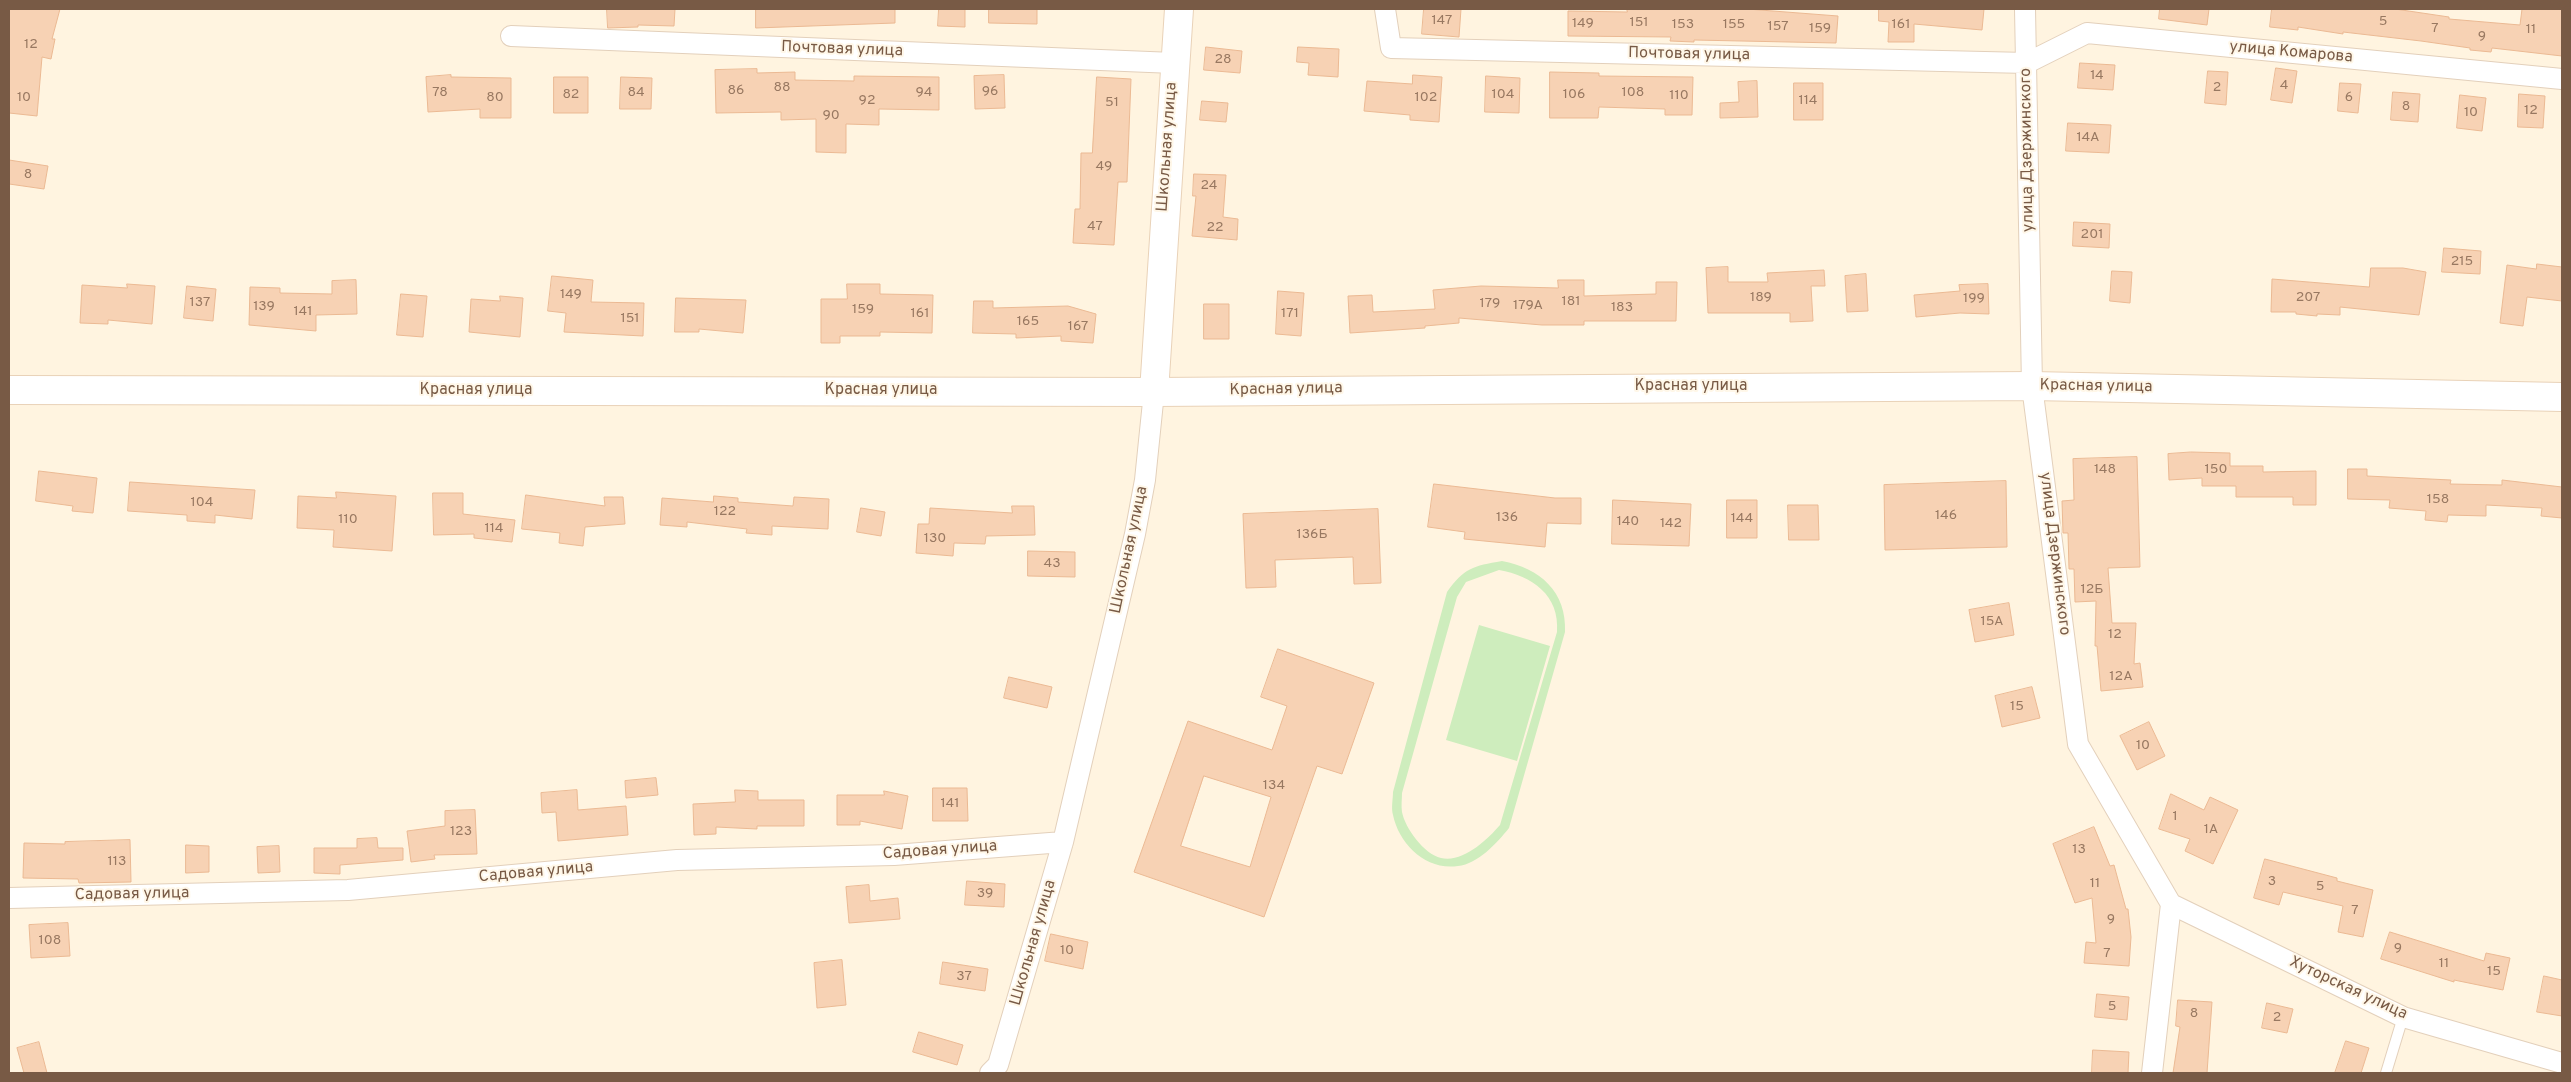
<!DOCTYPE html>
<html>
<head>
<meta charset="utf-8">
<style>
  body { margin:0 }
  #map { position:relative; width:2571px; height:1082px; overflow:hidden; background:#fff4e0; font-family:Overpass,sans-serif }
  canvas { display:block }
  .frame { position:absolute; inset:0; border:10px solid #785a45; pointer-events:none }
</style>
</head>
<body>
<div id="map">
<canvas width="2571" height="1082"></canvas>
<div class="frame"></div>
</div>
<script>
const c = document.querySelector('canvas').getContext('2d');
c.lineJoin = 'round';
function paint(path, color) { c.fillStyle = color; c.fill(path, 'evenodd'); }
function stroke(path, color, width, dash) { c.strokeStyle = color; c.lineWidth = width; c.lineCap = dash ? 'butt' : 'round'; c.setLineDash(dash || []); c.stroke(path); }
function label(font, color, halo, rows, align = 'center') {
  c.font = font + ' Overpass,sans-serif'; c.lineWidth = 4; c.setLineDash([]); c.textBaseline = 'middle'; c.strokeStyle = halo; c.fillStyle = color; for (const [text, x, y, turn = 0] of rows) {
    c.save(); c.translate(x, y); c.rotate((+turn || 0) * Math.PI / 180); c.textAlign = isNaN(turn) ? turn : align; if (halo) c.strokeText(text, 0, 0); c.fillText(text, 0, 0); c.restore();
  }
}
paint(new Path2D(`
  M1502,561C1540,568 1567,592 1565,632L1509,828C1497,843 1478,864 1458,866C1426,871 1399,844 1393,815C1391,808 1393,799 1393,792L1447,592C1464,568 1473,566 1502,561ZM1499,570C1532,576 1560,595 1557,632L1500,825C1487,840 1463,863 1441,858C1424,854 1405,828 1402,812C1401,806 1402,799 1402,793L1457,597L1466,582Z
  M1479,625L1550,646L1517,761L1446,740Z`), '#ceedbd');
const building = new Path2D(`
  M9,9H60L52,39H55L51,59L42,57L37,116L9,113Z
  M607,9H675L674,26L638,25V27L608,28Z
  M756,9H895V23L756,28Z
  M939,9H965V27L938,26Z
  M989,9H1037V24L989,23Z
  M1424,9H1461L1459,37L1422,34Z
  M1627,9H1747L1838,16L1836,43L1694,40V42L1670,41L1671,37L1568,36V11L1627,12Z
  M1879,9H1984L1982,30L1914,24V42H1888L1889,22L1879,21Z
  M2160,9H2209L2207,25L2159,19Z
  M2272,9H2395L2449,17V19L2520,25L2522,9H2562V56L2492,48L2491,52L2470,50V48L2421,41L2343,32V34L2298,27V30L2270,27Z
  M1206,47L1242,51L1240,73L1204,70Z
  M1298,47L1339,49L1338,77L1308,75L1309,63L1297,62Z
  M2080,63L2115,65L2113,90L2078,88Z
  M2276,68L2297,71L2292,103L2271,100Z
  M757,69V73L795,72V80L854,81V76L939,77V110L879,109V125L846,124V153L816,152V119L781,120V112L716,113L715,70Z
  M2208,71L2228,72L2226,105L2205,103Z
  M1550,72L1599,73V76L1693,77L1692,115H1665V109L1599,107L1598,118H1550Z
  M451,75V77L511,78V118H480V109L428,112L426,77Z
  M1004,75L1005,108L975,109L974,76Z
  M1413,75L1442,77L1439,122L1410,120V115L1364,111L1367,81L1412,84Z
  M1486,76L1520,78L1519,113L1485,112Z
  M554,77H588V113H554Z
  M621,77L652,78L651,109H620Z
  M1097,77L1131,79L1127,182H1118L1114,245L1073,243L1075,209H1080L1081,153H1092Z
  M1757,81L1758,117L1720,118V103L1739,102L1738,82Z
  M1794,83H1823V120H1794Z
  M2340,83L2361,84L2358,113L2338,111Z
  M2393,92L2420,94L2418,122L2391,120Z
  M2519,94L2545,96L2543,128L2518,127Z
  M2460,95L2486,98L2482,131L2457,128Z
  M1202,101L1228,103L1226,122L1200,120Z
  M2068,123L2111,125L2109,153L2066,151Z
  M9,160L48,166L44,189L9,184Z
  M1194,174L1226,175L1223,217L1238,219L1237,240L1192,236L1196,196H1193Z
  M2074,222L2110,224L2109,248L2073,246Z
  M2444,248L2481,251L2480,274L2442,272Z
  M2537,264L2562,267V301L2527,297L2523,326L2500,323L2507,265L2536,269Z
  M1728,267V282H1768L1767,273L1824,270L1825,286H1811L1813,321L1790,322V313H1708L1706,268Z
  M2371,268H2403L2426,272L2419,315L2340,307V315L2317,314V316L2296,314V312H2271L2272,279L2369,287Z
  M2112,271L2132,272L2130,303L2110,301Z
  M1866,274L1868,311L1847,312L1845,276Z
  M552,276L593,280L591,302L644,303L643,336L564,332L566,313L548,311Z
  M356,280L357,314L316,315V331L249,325L250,287L280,288V293L332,294V281Z
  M1558,280H1584V296L1656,294V282H1677L1676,321H1584V325H1542L1459,318V323L1425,326V328L1350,333L1348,296L1372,295L1373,312L1435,309L1433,290L1481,286L1558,288Z
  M127,284L155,286L152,324L108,320V324L80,323L82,285L127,288Z
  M847,284H880V294L933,295L932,333L880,332V336H840V343H821V299H847Z
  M1988,284L1989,314L1960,313L1916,317L1914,295L1960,291L1959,285Z
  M187,286L216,289L213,321L184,318Z
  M1278,291L1304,293L1301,336L1276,334Z
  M401,294L427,296L423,337L397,335Z
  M500,296L523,298L520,337L469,332L471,299L500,301Z
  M676,298L746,300L743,333L699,329V332H675Z
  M974,301H993V308L1068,306L1096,314L1093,343L1061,341V336L1016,338V334L973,333Z
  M1204,304H1229V339H1204Z
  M2191,452L2230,453V466H2263V472L2316,471V505H2293V497H2236V486H2202V478L2169,480L2168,454Z
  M2137,457L2140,567L2108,568L2112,623H2136L2134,664L2140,663L2143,687L2101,691L2097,646H2095L2096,601L2075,602L2074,569H2069L2068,533H2063L2062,501L2074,500L2073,459Z
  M2348,469H2367V476L2451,480L2450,484L2502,485V480L2562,487V518L2541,516L2542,508L2486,505V516L2448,515L2447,522L2425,520L2426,511L2389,508L2390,500L2348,499Z
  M39,471L97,478L93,513L72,511L73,506L36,501Z
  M2006,481L2007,547L1885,550L1884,485Z
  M130,482L255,490L252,519L215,515V523L187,521V515L128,511Z
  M1434,484L1555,498H1581V524L1547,523L1545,547L1464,539L1465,532L1428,527Z
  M336,492L396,496L392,551L333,547L334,530L297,528L298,496L336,498Z
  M433,493H463V514L515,520L512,542L474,538V534L434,535Z
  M526,495L605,506L604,497H623L625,524L585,527L583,546L559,543L560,533L522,529Z
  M714,496L738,498V502L793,506L794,497L829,499L828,529L772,526V535L746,533L747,529L687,522V527L660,525L662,498L713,502Z
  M1613,500L1691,504L1689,546L1612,544Z
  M1727,500H1757V538H1727Z
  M1788,505H1818L1819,540H1789Z
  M1012,506H1034L1035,535L986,536L985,544L954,543L953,556L916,553L918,524H929L930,508L1012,513Z
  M861,508L885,512L881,536L857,532Z
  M1378,509L1381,583L1354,584L1353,557L1275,560L1276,587L1246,588L1243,514Z
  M1028,551L1075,552V577L1028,576Z
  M2009,603L2014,635L1975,642L1969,610Z
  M1278,649L1374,683L1342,774L1317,766L1264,917L1134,872L1188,721L1272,750L1287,706L1261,697ZM1204,776L1271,797L1250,867L1181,846Z
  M1009,677L1052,687L1047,708L1004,698Z
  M2032,687L2040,718L2002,727L1995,696Z
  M2149,722L2165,756L2137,770L2120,736Z
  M656,778L658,795L626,798L625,781Z
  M933,788H967L968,821H933Z
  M577,790L578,810L626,806L628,835L558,841L556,812L542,813L541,793Z
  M735,790L758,791V800H804V826H757V829L716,827V834L694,835L693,804L735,802Z
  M884,791L908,796L902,829L860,821V825H837V795H884Z
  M2171,794L2204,810L2210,797L2238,810L2213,864L2185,851L2190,839L2159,829Z
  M475,810L477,854L434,855L435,859L411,862L407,831L445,826V811Z
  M2094,827L2110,866L2114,865L2126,909H2128L2131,937L2129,966L2084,963L2086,942L2096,943L2092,898L2075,903L2053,844Z
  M377,838L378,848H403V860L340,865V874L314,873V848H357V839Z
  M130,840L131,882L79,883L78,879L23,878L24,843L65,844V842Z
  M186,845L209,846V872L186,873Z
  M279,846L280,872L258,873L257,847Z
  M2265,859L2337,878V881L2373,890L2363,937L2338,932L2343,906L2283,892L2279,905L2254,898Z
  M967,881L1005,884L1004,907L965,905Z
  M869,885L870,901L898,898L900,919L849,923L846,887Z
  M68,923L70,956L31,958L29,925Z
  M2390,932L2484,961L2486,953L2510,958L2503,990L2454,980V982L2381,959Z
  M1051,934L1088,942L1083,969L1045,961Z
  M842,960L846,1005L817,1008L814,963Z
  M943,962L988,969L985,991L940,984Z
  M2544,976L2562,980V1016L2537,1012Z
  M2097,994L2129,997L2127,1020L2095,1017Z
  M2178,1000L2212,1002L2207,1073H2173L2180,1027L2176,1026Z
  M2267,1003L2293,1009L2287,1033L2262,1028Z
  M919,1032L963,1045L957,1065L913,1052Z
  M2346,1041L2369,1048L2361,1073H2335Z
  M39,1042L47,1073H24L17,1048Z
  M2093,1050L2129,1052L2128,1073H2092Z`);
paint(building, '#f7d2b4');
stroke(building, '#ebb993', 1);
const lane = new Path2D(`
  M2386,1073L2403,1017`);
const street = new Path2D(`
  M1385,9L1391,48L2027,63L2087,33L2562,79
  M2025,9L2032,386L2078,744L2171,904L2152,1073
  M511,36L1174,63
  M9,898L348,890L677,860L894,855L1063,842
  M2171,904L2403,1017L2562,1063
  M990,1073L998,1065L1063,842L1135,534L1145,480L1154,392`);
const secondary = new Path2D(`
  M9,390L1154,392L2032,386L2562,397
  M1154,392L1179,9`);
stroke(lane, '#e3d0bb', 12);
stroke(street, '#e3d0bb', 22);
stroke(secondary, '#e9d2b8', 30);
stroke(lane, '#fff', 10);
stroke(street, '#fff', 20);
stroke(secondary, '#fff', 28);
label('14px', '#987861', null, [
  ["147",1442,21],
  ["5",2383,22],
  ["151",1639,23],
  ["149",1583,24],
  ["153",1683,25],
  ["155",1734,25],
  ["161",1901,25],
  ["157",1778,27],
  ["159",1820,29],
  ["7",2435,29],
  ["11",2531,30],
  ["9",2482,37],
  ["12",31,45],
  ["28",1223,60],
  ["14",2097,76],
  ["4",2284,86],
  ["88",782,88],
  ["2",2217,88],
  ["86",736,91],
  ["96",990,92],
  ["78",440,93],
  ["84",636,93],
  ["94",924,93],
  ["108",1633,93],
  ["82",571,95],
  ["104",1503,95],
  ["106",1574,95],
  ["110",1679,96],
  ["10",24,98],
  ["80",495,98],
  ["102",1426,98],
  ["6",2349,98],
  ["92",867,101],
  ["114",1808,101],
  ["51",1112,103],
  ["8",2406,107],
  ["12",2531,111],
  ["10",2471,113],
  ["90",831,116],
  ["14А",2088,138],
  ["49",1104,167],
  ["8",28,175],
  ["24",1209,186],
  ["47",1095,227],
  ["22",1215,228],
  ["201",2092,235],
  ["215",2462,262],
  ["149",571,295],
  ["189",1761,298],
  ["207",2308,298],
  ["199",1974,299],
  ["181",1571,302],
  ["137",200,303],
  ["179",1490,304],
  ["179А",1528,306],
  ["139",264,307],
  ["183",1622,308],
  ["159",863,310],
  ["141",303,312],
  ["161",920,314],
  ["171",1290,314],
  ["151",630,319],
  ["165",1028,322],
  ["167",1078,327],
  ["148",2105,470],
  ["150",2216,470],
  ["158",2438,500],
  ["104",202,503],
  ["122",725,512],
  ["146",1946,516],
  ["136",1507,518],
  ["144",1742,519],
  ["110",348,520],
  ["140",1628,522],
  ["142",1671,524],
  ["114",494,529],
  ["136Б",1312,535],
  ["130",935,539],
  ["43",1052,564],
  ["12Б",2092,590],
  ["15А",1992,622],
  ["12",2115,635],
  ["12А",2121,677],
  ["15",2017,707],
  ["10",2143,746],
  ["134",1274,786],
  ["141",950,804],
  ["1",2175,817],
  ["1А",2211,830],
  ["123",461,832],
  ["13",2079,850],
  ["113",117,862],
  ["3",2272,882],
  ["11",2095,884],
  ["5",2320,887],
  ["39",985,894],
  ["7",2355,911],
  ["9",2111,920],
  ["108",50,941],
  ["9",2398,949],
  ["10",1067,951],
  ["7",2107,954],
  ["11",2444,964],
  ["15",2494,972],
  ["37",964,977],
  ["5",2112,1007],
  ["8",2194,1014],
  ["2",2277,1018]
]);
label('16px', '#785a45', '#fff7e8', [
  ["Почтовая улица",842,50,2],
  ["улица Комарова",2291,53,5],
  ["Почтовая улица",1689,55,1],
  ["Школьная улица",1168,147,-86],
  ["улица Дзержинского",2028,150,-91],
  ["Красная улица",1691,387],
  ["Красная улица",2096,387,1],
  ["Красная улица",1286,390,-1],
  ["Красная улица",476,391],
  ["Красная улица",881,391],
  ["Школьная улица",1130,550,-78],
  ["улица Дзержинского",2054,554,83],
  ["Садовая улица",940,851,-4],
  ["Садовая улица",536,873,-5],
  ["Садовая улица",132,895,-1],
  ["Школьная улица",1034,943,-74],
  ["Хуторская улица",2348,989,25]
]);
</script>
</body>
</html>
